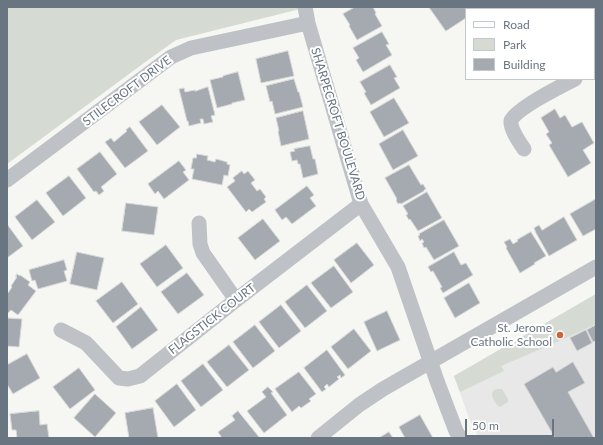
<!DOCTYPE html>
<html>
<head>
<meta charset="utf-8">
<style>
  body { margin:0 }
  #map { position:relative; width:603px; height:445px; overflow:hidden; background:#f6f6f3; font-family:Lato,sans-serif }
  canvas { display:block }
  .frame { position:absolute; inset:0; border:8px solid #697581; pointer-events:none }
  .legend { position:absolute; left:465px; top:8px; width:130px; height:72px; box-sizing:border-box; background:#fff; border:1px solid #c3c8cd; margin:0; padding:5px 7px; list-style:none; font-size:12px; color:#697581 }
  .legend li { display:flex; align-items:center; gap:8px; height:20px }
  .legend b { width:20px; border:1px solid #c3c8cd }
  .scale { position:absolute; left:465px; top:419px; width:89px; height:18px; box-sizing:border-box; border:2px solid #697581; border-top:0; padding-left:5px; font-size:12px; line-height:14px; white-space:nowrap; color:#697581; -webkit-text-stroke:3px #fff; paint-order:stroke }
</style>
</head>
<body>
<div id="map">
<canvas width="603" height="445"></canvas>
<div class="frame"></div>
<ul class="legend">
<li><b style="height:5px;background:#fff"></b>Road</li>
<li><b style="height:11px;background:#d5dad3"></b>Park</li>
<li><b style="height:11px;background:#a4aab0"></b>Building</li>
</ul>
<div class="scale">50 m</div>
</div>
<script>
const c = document.querySelector('canvas').getContext('2d');
c.lineJoin = 'round';
function paint(path, color) { c.fillStyle = color; c.fill(path, 'evenodd'); }
function stroke(path, color, width, dash) { c.strokeStyle = color; c.lineWidth = width; c.lineCap = dash ? 'butt' : 'round'; c.setLineDash(dash || []); c.stroke(path); }
function label(font, color, halo, rows, align = 'center') {
  c.font = font + ' Lato,sans-serif'; c.lineWidth = 4; c.setLineDash([]); c.textBaseline = 'middle'; c.strokeStyle = halo; c.fillStyle = color; for (const [text, x, y, turn = 0] of rows) {
    c.save(); c.translate(x, y); c.rotate((+turn || 0) * Math.PI / 180); c.textAlign = isNaN(turn) ? turn : align; if (halo) c.strokeText(text, 0, 0); c.fillText(text, 0, 0); c.restore();
  }
}
paint(new Path2D(`
  M596,294V438H479L469,418L454,376Z`), '#e7e8e7');
paint(new Path2D(`
  M7,7H300V9L176,40L144,63L7,164Z
  M596,294V324L557,342L501,366L504,371L460,392L454,376Z
  M498,389H502L508,399V402L500,407C495,404 492,398 492,393L494,390Z`), '#d5dad3');
const building = new Path2D(`
  M355,7H373L376,13L375,14L382,26L357,40L349,26L350,25L343,14Z
  M429,7H503L504,9H466V18L446,31Z
  M382,32L389,44L386,45L392,55L363,72L356,60L359,58L353,48Z
  M288,51L294,76L261,83L256,59Z
  M390,65L397,77L394,78L400,88L371,105L364,93L366,92L360,82Z
  M238,72L245,100L232,103V104L217,108L210,80L223,77V76Z
  M294,79L298,92H299L303,107L275,114L272,101L270,102L266,86Z
  M208,87L215,115L211,116L213,122L204,124L203,119H200L201,123L189,126L188,121H187L179,89L184,88L185,92L195,90V91Z
  M394,98L409,123L384,137L370,112Z
  M162,105L180,127L157,145L139,122Z
  M555,109L560,118L565,115L572,127L582,122L594,143L583,150L591,163L568,177L549,145L552,143L546,134L549,132L541,118Z
  M303,111L309,139L281,146L278,131H279L276,118Z
  M130,127L148,151L125,168L105,142L111,138L114,142L127,131L126,130Z
  M403,130L418,156L393,170L379,144Z
  M310,146L313,159H315L318,174L303,178L300,164H298L297,160L292,161L290,152L295,151L294,149Z
  M100,152L117,174L101,187L104,191L99,195L96,191L94,192L77,169Z
  M197,154L208,156L207,160L215,162L216,159L227,162V164L230,165L228,176L224,175L222,185L192,179L194,169H191L193,158H196Z
  M179,161L186,170L183,172L189,180L164,199L158,191L155,194L148,184Z
  M409,165L421,185L423,184L426,189L424,190V191L401,204L400,203L398,204L396,200L397,199L385,178Z
  M242,171L244,174L248,171L255,180L251,183L257,191L260,189L266,197L264,199L266,202L252,212L249,209L246,212L227,187L235,181L233,178Z
  M69,176L86,198L63,216L46,193Z
  M307,186L314,195L310,198L316,206L292,224L286,217L282,220L275,210Z
  M427,192L442,218L418,231L410,219L409,220L406,215L408,214L403,206Z
  M596,199V229L583,236L570,214Z
  M37,200L55,222L32,240L15,217Z
  M126,203L158,207L154,235L122,231Z
  M564,217L577,240L549,256L536,233L534,228L539,225L542,230Z
  M263,219L280,241L255,260L238,238Z
  M444,220L459,246L434,260L426,247L424,248L422,243L424,242L422,239L420,241L418,236L420,235L419,234Z
  M7,224L23,246L7,258Z
  M531,232L546,256L534,263L535,264L520,273L506,248L507,247L504,242L510,239L513,244L518,241L517,240Z
  M357,243L374,265L351,283L334,260Z
  M166,245L183,268L157,287L140,264Z
  M77,252L104,258L97,290L70,284Z
  M454,252L461,265L466,263L473,275L443,293L440,288L442,287L433,271L431,272L428,267Z
  M64,260L67,270L64,271L67,281L38,289L35,280L32,281L29,270Z
  M334,266L353,292L331,308L311,283Z
  M187,273L204,295L178,314L161,292Z
  M17,274L20,276V275L30,282L28,285L36,291L18,315L11,310L8,313L7,312V293H8L12,287L11,286L17,277H16Z
  M122,282L138,304L113,323L96,301Z
  M469,283L480,303L455,318L444,298Z
  M307,285L327,311L305,328L285,302Z
  M281,305L301,331L279,348L259,322Z
  M141,307L158,330L132,349L116,327Z
  M387,311L400,340L377,351L364,322Z
  M7,318L22,319L19,347L7,346Z
  M255,325L275,351L253,368L233,342Z
  M596,325V341L593,342L587,330Z
  M354,329L371,351L348,369L331,347Z
  M586,330L592,343L577,351L570,338Z
  M229,345L249,370L227,387L207,362Z
  M327,350L345,375L341,378L340,375L337,377L339,379L329,387L327,384L324,387L326,389L322,392L304,368Z
  M27,354L40,378L13,394L7,384V365Z
  M573,362L585,383L568,392L594,438H555L524,384L553,367L556,372Z
  M203,364L223,390L201,407L181,381Z
  M79,368L95,390L70,409L53,387Z
  M299,372L316,394L309,399L311,401L301,408L299,406L292,412L275,389Z
  M177,384L196,410L174,427L155,401Z
  M268,387L273,392L271,393L287,415L264,433L247,411L266,397L262,392Z
  M95,394L116,413L95,437L74,418Z
  M153,408L158,438H129L125,413Z
  M39,411L40,425L47,424L49,438H17L16,430H12L10,414Z
  M238,411L259,437L258,438H222L218,432L235,420L232,416Z
  M420,415L433,438H405L399,427Z
  M389,432L393,438H379Z`);
paint(building, '#a4aab0');
stroke(building, '#d7d8d6', 1);
const major = new Path2D(`
  M579,7L580,9
  M594,32L596,36`);
stroke(major, '#b2b5b9', 21);
stroke(new Path2D(`
  M305,7L308,23L361,204L398,267L437,381L456,431L460,438
  M594,68L596,67
  M524,149C520,143 510,129 511,121C513,110 563,85 575,79
  M7,180L171,57L191,48L308,23
  M199,223L200,244L203,253L236,300
  M61,330L86,343L119,378L128,379L140,376L236,300L361,204
  M318,438L359,405L383,389L596,267`), '#bec1c5', 15);
stroke(major, '#fff', 19);
for (const [x, y, r, color] of [
  [560,335,4,"#cf643b"]
]) { const dot = new Path2D(); dot.arc(x, y, r, 0, 2 * Math.PI); c.fillStyle = color; c.fill(dot); stroke(dot, '#fff', 1.5); }
label('12px', '#697581', '#fff', [
  ["STILECROFT DRIVE",127,91,-37],
  ["SHARPECROFT BOULEVARD",338,124,73],
  ["FLAGSTICK COURT",212,319,-38]
]);
label('12px', '#697581', '#fff', [
  ["St. Jerome",552,328],
  ["Catholic School",552,342]
], 'right');
</script>
</body>
</html>
